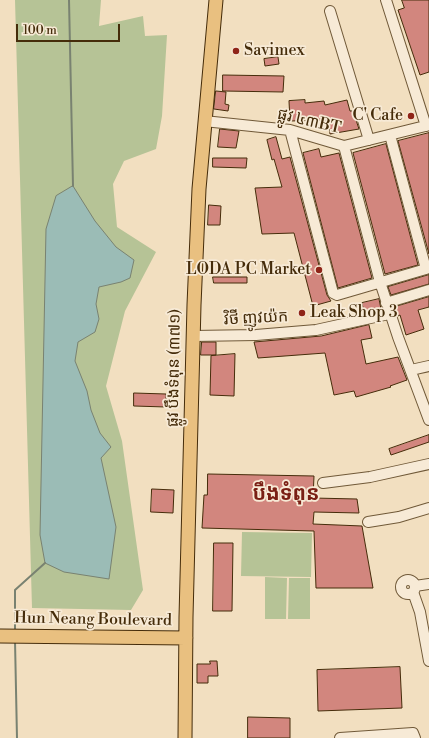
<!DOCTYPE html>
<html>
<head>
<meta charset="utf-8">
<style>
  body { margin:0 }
  #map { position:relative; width:429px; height:738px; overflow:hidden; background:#f2dfc0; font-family:"Libre Bodoni",serif }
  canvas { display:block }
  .scale { position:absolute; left:16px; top:24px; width:104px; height:18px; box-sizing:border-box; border:2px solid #452c0a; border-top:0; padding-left:5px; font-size:12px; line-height:14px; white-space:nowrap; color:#452c0a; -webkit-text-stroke:3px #f7ead6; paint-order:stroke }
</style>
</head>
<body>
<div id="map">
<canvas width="429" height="738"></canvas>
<div class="scale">100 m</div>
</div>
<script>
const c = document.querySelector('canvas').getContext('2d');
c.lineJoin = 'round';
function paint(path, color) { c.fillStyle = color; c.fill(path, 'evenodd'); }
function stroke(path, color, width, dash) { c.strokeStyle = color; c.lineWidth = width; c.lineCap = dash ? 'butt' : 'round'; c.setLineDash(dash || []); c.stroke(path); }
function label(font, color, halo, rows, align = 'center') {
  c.font = font + ' "Libre Bodoni","Noto Sans Khmer",serif'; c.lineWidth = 3.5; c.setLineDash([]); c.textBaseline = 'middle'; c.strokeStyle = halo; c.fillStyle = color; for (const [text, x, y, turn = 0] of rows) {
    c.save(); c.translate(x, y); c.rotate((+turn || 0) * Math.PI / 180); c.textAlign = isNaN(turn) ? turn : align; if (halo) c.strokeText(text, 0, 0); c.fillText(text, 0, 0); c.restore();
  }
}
paint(new Path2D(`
  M15,0H101L99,26L143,16L145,36L167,35L162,116L156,149L124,161L113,184L117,227L156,252L125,311L106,386L122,441L143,590L131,610L32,608Z
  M242,532L312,533L311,577L241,576Z
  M265,577L287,578L286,619H265Z
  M289,578H310V619H288Z`), '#b6c396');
const water = new Path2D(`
  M73,186L95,221L116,247L134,260L130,278L121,282L99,287L96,304L99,319L95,332L78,342L75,361L87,391L91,410L100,433L111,447L101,458L116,527L109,579L64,572L45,563L40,535L46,229L56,196Z`);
paint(water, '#9bbcb6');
stroke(water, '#798271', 1);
stroke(new Path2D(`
  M69,0L73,186
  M15,631V590L45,563
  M15,641L17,738`), '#798271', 2);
const building = new Path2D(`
  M402,0H429V72L420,75L398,10L404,8Z
  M278,57L279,64L265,66L264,59Z
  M223,75L284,76L283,92L223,91Z
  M216,91L226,92L225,104L229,105L228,111L214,109Z
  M305,100V103L324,101L325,105L347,100L350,111H353L359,129L330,134L328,120L290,121L289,101Z
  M220,129L239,131L236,148L218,147Z
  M429,133V254L398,141Z
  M276,137L282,159L290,157L327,295L331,301L313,306L294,233L262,234L255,188L282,187L274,159L272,160L267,140Z
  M386,144L418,265L385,274L353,153Z
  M319,149L321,157L339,153L372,278L338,288L303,153Z
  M213,158H247L246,168L213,167Z
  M209,205L221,206L220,225H208Z
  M429,275V284L391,295L388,287Z
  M213,277H247V283H214Z
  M429,297V307L418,310L424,329L406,335L400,315L398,316L395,307Z
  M379,299L381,309L364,313L362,303Z
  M369,325L372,338L361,340L366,364L398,357L407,380L390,386L391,387L356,397L354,391L334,395L325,353L258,358L254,342L321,336Z
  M202,342H216V355H201Z
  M235,354L234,396L210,395L211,356Z
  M134,393L166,394V407L134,406Z
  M429,435V442L391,455L389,449Z
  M208,474L314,476L313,498L357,499L359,513L314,512L313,524L362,526L373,588H316L314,531L202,528L204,495H207Z
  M152,489L174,490L173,513L151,512Z
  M214,543H233L232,611H213Z
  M210,661H217L218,676H208V683H197V664H210Z
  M400,667L402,708L318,711L317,670Z
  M248,717L290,718V738H248Z`);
paint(building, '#d2867e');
stroke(building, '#452c0a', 1);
const minor = new Path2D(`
  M386,0L426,126
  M330,11L369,140
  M204,121L290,130L344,146L429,125
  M290,130L333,293L337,295L426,269L390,135
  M344,146L380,282L398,337L429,420
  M386,303L429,290
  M193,336L256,335L316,330L389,314
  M411,370L429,366
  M323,483L370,477L429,464
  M368,522L399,517L429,508
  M401 587a7 7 0 1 1 14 0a7 7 0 1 1-14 0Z
  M415,586L429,584
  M413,592L420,612L429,661
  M340,738L413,733L415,738`);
const major = new Path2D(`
  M0,636L186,638
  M185,738L186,617L194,305L199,189L216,0`);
stroke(minor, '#705938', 12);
stroke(major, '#452c0a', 15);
stroke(minor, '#f7ead6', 10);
stroke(major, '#e9c080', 13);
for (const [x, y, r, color] of [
  [236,51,4,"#8f2418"],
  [411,116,4,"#8f2418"],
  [319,270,4,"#8f2418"],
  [302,313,4,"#8f2418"]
]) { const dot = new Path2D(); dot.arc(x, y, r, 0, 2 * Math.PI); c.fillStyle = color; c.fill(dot); stroke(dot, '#f7ead6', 1.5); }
label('16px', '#452c0a', '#f7ead6', [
  ["Savimex",244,51],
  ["C' Cafe",403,116,"right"],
  ["LODA PC Market",311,270,"right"],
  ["Leak Shop 3",310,313]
], 'left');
label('16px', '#452c0a', '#f7ead6', [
  ["ផ្លូវ ៤៣BT",309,122,13],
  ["វិថី ញូវយ៉ក",256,319,-3],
  ["ផ្លូវ បឹងទំពុន (៣៧១)",175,368,-89],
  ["Hun Neang Boulevard",93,620,1]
]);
label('bold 20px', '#7a1f14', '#f7ead6', [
  ["បឹងទំពុន",286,495]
]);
</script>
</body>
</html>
